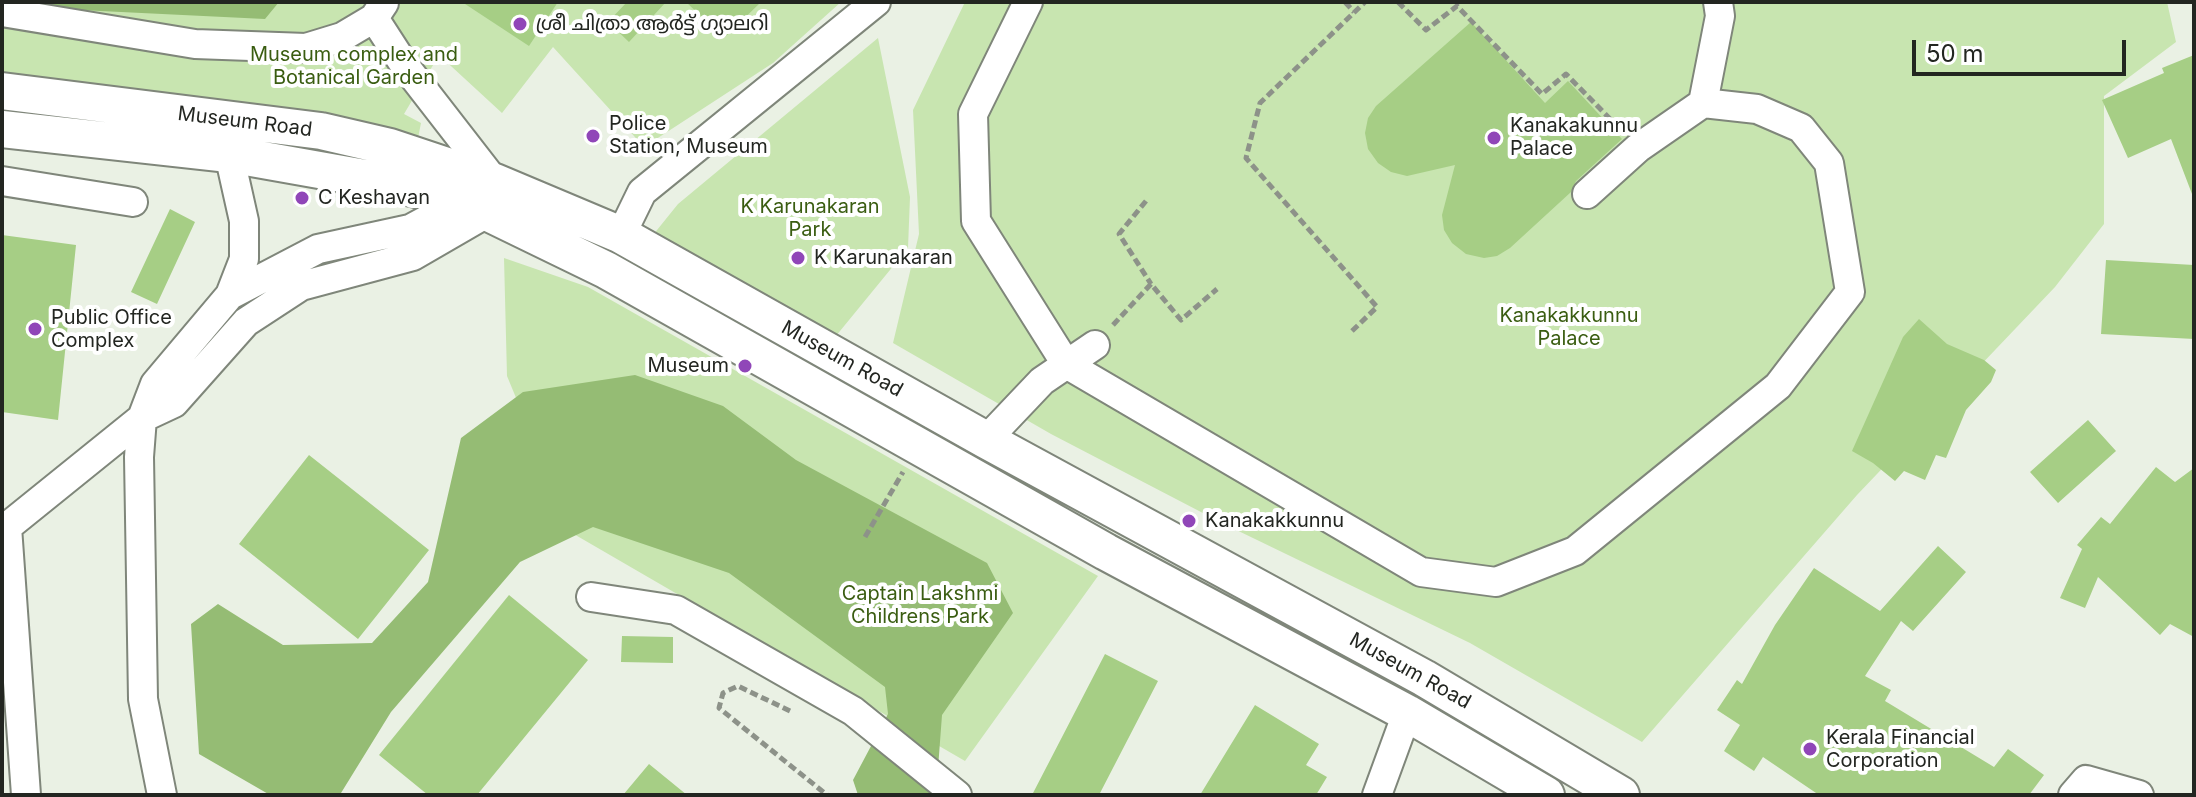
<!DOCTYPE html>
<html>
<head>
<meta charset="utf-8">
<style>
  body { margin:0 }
  #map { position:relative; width:2196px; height:797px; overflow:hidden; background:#eaf1e4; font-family:Inter,sans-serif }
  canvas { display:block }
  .frame { position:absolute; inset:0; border:4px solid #232621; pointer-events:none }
  .scale { position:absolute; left:1912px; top:40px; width:214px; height:36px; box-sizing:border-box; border:4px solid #232621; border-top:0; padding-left:10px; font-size:24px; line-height:28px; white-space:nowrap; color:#232621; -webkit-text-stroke:6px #fff; paint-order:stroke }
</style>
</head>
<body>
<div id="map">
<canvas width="2196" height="797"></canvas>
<div class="frame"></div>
<div class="scale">50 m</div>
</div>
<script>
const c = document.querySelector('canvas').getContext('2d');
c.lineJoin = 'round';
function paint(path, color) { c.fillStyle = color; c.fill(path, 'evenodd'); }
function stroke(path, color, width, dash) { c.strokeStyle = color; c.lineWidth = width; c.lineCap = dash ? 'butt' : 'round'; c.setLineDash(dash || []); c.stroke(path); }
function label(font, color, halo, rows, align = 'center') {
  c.font = font + ' Inter,"Noto Sans Malayalam",sans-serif'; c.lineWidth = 8; c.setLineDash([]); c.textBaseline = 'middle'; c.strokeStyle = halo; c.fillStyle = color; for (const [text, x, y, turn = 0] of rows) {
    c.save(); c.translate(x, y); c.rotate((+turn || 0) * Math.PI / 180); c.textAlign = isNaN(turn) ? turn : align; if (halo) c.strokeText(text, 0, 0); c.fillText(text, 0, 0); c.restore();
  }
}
paint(new Path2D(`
  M2,2H841L773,63L644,147L553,47L502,113L439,55L404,114L421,123L416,148L2,83Z
  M965,2H2167L2176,42L2104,96V224L2055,287L1857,495L1642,742L1470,643L1224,524L1051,434L893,343L919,234L913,110Z
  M878,38L910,197L908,248L831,342L653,235L678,204Z
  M504,258L588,287L1098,576L965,761L572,533L507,376Z`), '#c8e5b0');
paint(new Path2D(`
  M33,2H279L265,19L80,10Z
  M635,375L723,406L796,460L987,563L1013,613L942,715L936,795H858L853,780L888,714L885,687L729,573L593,527L520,562L391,712L341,793L270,795L199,754L191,624L218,604L283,645L372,643L428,582L461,438L523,392Z`), '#95bc74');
paint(new Path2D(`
  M462,2H558L529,46Z
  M627,2H666L629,42L608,22Z
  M686,2H761L724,38Z
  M1471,22L1545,103L1568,81L1622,139L1576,181L1571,192L1510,248L1497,256L1484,258L1466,254L1452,243L1444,230L1442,215L1455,165L1407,176L1391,172L1378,163L1368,149L1365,133L1368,118L1376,106Z
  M2194,55V193L2192,194L2171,139L2128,158L2102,100L2164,73L2162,68Z
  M170,209L195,222L157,304L131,292Z
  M2,235L76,245L58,420L2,412Z
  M2106,260L2194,265V339L2101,334Z
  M1919,319L1947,344L1984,360L1996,370L1991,382L1966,410L1946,458L1936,455L1925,480L1904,471L1895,481L1873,463L1852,451L1903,337Z
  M2088,420L2116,451L2058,503L2030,472Z
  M309,455L429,550L358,639L239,544Z
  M2156,467L2175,482L2194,468V637L2170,624L2160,635L2098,577L2085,608L2060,598L2082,549L2077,545L2101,517L2110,524Z
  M1938,546L1966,572L1913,631L1901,621L1865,676L1891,690L1885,701L1994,767L2008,749L2044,775L2029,795H1819L1763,757L1754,771L1724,751L1740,725L1717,710L1737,680L1742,684L1775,625L1814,568L1880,611Z
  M509,595L588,660L477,795H428L379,755Z
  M622,636L673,637V663L621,662Z
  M1105,654L1158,681L1099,795H1032Z
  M1255,705L1319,744L1306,765L1327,777L1316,795H1200Z
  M649,764L687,795H623Z`), '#a6ce85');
const minor = new Path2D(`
  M1028,2L973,114L976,221L1066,364L1421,572L1496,582L1575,551L1778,386L1850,292L1829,163L1801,128L1757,109L1703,103L1638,148L1587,194
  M2,12L195,44L306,48L342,37L374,18L384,3
  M1703,103L1720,16L1718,2
  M229,154L244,221V259L230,295
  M2,181L133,202
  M621,235L642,192L876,2
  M142,418L174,403L246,322L301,286L413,256L489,212L495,182L405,66L374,18
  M142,418L139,457L143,699L162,795
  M986,440L1042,381L1095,345
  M7,527L26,795
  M2,531L142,418L155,384L230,295L318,249L410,229L471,196
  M591,597L676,610L853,711L957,795
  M1377,795L1407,713
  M2073,795L2086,780L2139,795`);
const major = new Path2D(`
  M2,91L321,131L390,147L495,182L621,235L986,440L1424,678L1621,795
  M2,129L229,154L387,182L462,200L606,270L1106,552L1407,713L1546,795`);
stroke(minor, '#7f867a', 32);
stroke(major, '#7f867a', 40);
stroke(new Path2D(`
  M1345,2L1354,12
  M1398,2L1426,30L1457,6L1542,94L1566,74L1619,128
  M1146,201L1119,234L1151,284
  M1113,325L1151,284L1181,320L1217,289
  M1352,331L1377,307L1246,158L1260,103L1365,2
  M865,537L903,472
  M790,711L738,686L723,693L719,708L827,795`), '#8d9289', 5, [8, 4]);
stroke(minor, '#fff', 28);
stroke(major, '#fff', 36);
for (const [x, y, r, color] of [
  [520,24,8,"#9046b8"],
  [593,136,8,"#9046b8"],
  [1494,138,8,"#9046b8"],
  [302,198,8,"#9046b8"],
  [798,258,8,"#9046b8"],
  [35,329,8,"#9046b8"],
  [745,366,8,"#9046b8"],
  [1189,521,8,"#9046b8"],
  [1810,749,8,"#9046b8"]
]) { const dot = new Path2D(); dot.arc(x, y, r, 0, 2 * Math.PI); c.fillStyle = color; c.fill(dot); stroke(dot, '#fff', 3); }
label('20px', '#232621', '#fff', [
  ["ശ്രീ ചിത്രാ ആർട്ട് ഗ്യാലറി",536,24],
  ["Police",609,124],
  ["Station, Museum",609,147],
  ["Kanakakunnu",1510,126],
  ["Palace",1510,149],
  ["C Keshavan",318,198],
  ["K Karunakaran",814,258],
  ["Public Office",51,318],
  ["Complex",51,341],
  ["Museum",729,366,"right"],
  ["Kanakakkunnu",1205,521],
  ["Kerala Financial",1826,738],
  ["Corporation",1826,761]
], 'left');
label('20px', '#3a5d11', '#fff', [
  ["Museum complex and",354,55],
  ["Botanical Garden",354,78],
  ["K Karunakaran",810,207],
  ["Park",810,230],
  ["Kanakakkunnu",1569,316],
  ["Palace",1569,339],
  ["Captain Lakshmi",920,594],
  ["Childrens Park",920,617]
]);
label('20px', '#232621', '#fff', [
  ["Museum Road",245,122,7],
  ["Museum Road",842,359,29],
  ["Museum Road",1410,671,29]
]);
</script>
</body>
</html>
